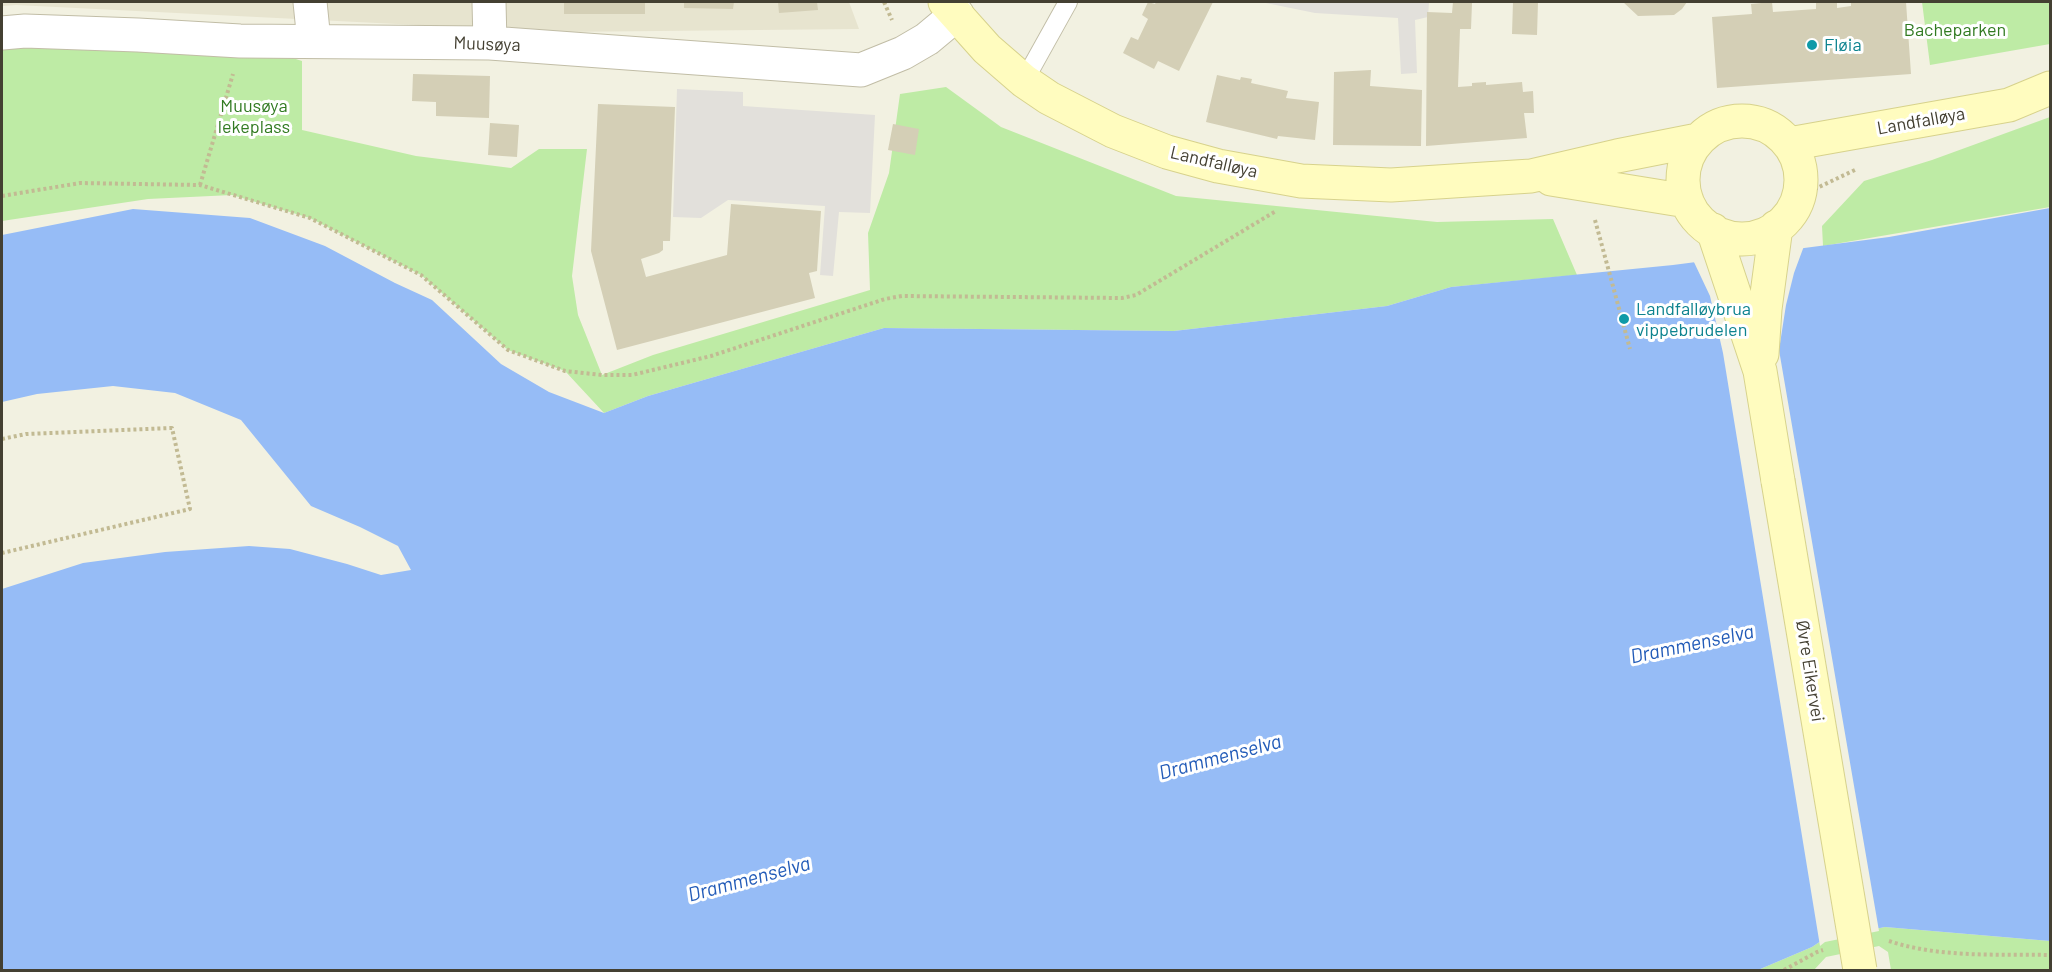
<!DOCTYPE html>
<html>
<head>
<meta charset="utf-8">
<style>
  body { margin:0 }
  #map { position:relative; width:2052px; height:972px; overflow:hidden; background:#f2f1e1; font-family:Barlow,sans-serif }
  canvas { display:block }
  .frame { position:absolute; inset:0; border:3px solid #444032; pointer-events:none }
</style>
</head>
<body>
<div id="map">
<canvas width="2052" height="972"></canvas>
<div class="frame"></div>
</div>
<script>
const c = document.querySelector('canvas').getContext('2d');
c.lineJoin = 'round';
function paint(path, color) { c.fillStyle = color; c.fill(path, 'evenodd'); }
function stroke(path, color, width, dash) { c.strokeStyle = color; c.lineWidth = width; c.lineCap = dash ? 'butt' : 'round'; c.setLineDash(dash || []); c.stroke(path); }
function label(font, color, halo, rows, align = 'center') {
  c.font = font + ' Barlow,sans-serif'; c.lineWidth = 6; c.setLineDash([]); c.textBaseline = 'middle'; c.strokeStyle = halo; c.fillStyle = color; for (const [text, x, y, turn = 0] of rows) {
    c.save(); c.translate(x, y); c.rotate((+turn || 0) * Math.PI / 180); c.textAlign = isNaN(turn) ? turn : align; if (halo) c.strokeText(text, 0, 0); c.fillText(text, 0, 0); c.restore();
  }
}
paint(new Path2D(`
  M2,2H849L859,29L558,32L16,5L2,6Z`), '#e7e4cf');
paint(new Path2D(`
  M1922,2H2050V44L1930,65Z
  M2,33L240,41L302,61V130L416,156L511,168L539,149H587L572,276L578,315L602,375L653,355L870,290L868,233L889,173L900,94L946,87L1001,127L1176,196L1437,222L1553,219L1577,275L1451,287L1387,306L1174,331L884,328L648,396L604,413L565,371L508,350L421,275L310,218L232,195L148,199L2,221Z
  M2050,117V207L1823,246L1822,226L1864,181L1932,160Z
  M1885,927L2050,941V970H1891L1888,952L1879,946L1826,957L1814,970H1758L1812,947L1824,939Z`), '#beeba5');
paint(new Path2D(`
  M1261,2H1429L1428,17L1415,20L1417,73L1401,74L1398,18L1315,13Z
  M677,89L743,92V106L875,115L870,213L839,212L833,276L820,275L825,206L728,200L701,218L673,217Z`), '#e2e0db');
paint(new Path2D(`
  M2050,208V941L1885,927L1824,939L1812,947L1758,970H2V589L83,563L165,552L249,546L290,549L347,564L381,575L411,570L398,546L360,527L311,506L241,420L175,393L113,386L37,394L2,402V235L133,209L250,218L325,246L395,283L432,300L501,364L549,392L604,413L648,396L884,328L1174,331L1387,306L1451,287L1673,265L1889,237Z`), '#96bcf6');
paint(new Path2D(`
  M1804,246L1794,273L1786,305L1779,350L1879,931L1825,942L1820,946L1723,353L1710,296L1693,260Z`), '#f2f1e1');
paint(new Path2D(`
  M564,2H645V14H564Z
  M684,2H734L733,9L684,8Z
  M778,2H817L818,10L779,13Z
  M1148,2L1155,4L1156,2H1213L1179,71L1158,61L1154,69L1123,53L1131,37L1138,40L1148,19L1142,15Z
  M1453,2L1472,3L1471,29H1460L1458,87L1472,86V83L1486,82V85L1522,82L1523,92L1533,91L1534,113H1524L1527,138L1426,146L1427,12L1452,13Z
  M1513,2H1538L1537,35L1512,34Z
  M1623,2H1687L1682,9L1674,15L1638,16Z
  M1772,2L1773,12L1816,9V2H1837V8L1851,6V2H1906L1911,74L1717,88L1712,17L1752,14L1751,4Z
  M1371,70L1370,86L1422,90L1421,146L1333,145L1334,72Z
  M413,74L490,76L489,118L436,116V102L412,101Z
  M1217,75L1240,80L1241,77L1252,79L1251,83L1288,91L1286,98L1319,102L1315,140L1278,136L1277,139L1206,122Z
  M598,104L675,107L670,241H663V250L659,253L641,259L646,277L727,255L731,204L821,211L817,271L809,273L815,298L617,350L591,251Z
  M490,123L519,125L517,157L488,155Z
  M893,124L919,129L915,155L888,150Z`), '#d4cfb6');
const lane = new Path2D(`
  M1024,81L1068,2`);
const street = new Path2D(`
  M310,2L314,41
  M489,2L490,43
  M2,33L25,31L138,35L240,41L490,43L861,70L903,53L927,39L957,14`);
const secondary = new Path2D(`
  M945,2L987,49L1024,81L1049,98L1113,131L1167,152L1218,166L1301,181L1391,185L1531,176L1617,156L1698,140
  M1683 180a59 59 0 1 1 118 0a59 59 0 1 1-118 0Z
  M1789,144L2009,105L2050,88
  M1551,179L1687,201
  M1713,230L1760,371L1778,481
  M1762,354L1765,309L1776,227`);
stroke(lane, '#c1bda6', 20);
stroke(street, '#c1bda6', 35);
stroke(secondary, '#d7d28c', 35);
stroke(new Path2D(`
  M884,2L892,20
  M200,185L233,74
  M2,196L80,183L200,185L310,218L421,275L508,350L565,371L602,375H632L711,356L885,299L902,296L1122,298L1136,295L1276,211
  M1798,197L1857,169
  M1595,220L1630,349
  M2,439L26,434L172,428L190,509L2,553
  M1889,941C1940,958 1997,954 2050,955
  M1784,970L1817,952L1823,950`), '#c2ba93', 4, [3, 3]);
stroke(lane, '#fff', 18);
stroke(street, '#fff', 33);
stroke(secondary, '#fffcbf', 33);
const secondaryBridge = new Path2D(`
  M1778,481L1860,970`);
stroke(secondaryBridge, '#d7d28c', 35, []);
stroke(secondaryBridge, '#fffcbf', 33);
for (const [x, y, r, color] of [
  [1812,45,6,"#0f9aa8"],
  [1624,319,6,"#0f9aa8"]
]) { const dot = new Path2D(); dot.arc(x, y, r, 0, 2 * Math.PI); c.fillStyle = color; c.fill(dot); stroke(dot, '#fff', 2); }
label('18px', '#317a21', '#fff', [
  ["Bacheparken",1955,30],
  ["Muusøya",254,106],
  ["lekeplass",254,127]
]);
label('18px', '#444032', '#fff', [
  ["Muusøya",487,44,2],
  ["Landfalløya",1921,121,-10],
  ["Landfalløya",1214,162,13],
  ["Øvre Eikervei",1810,671,81]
]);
label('18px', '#0d838f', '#fff', [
  ["Fløia",1824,45],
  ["Landfalløybrua",1636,309],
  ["vippebrudelen",1636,330]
], 'left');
label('italic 20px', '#225bb8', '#fff', [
  ["Drammenselva",1692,644,-12],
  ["Drammenselva",1220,757,-15],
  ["Drammenselva",749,879,-15]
]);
</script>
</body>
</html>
